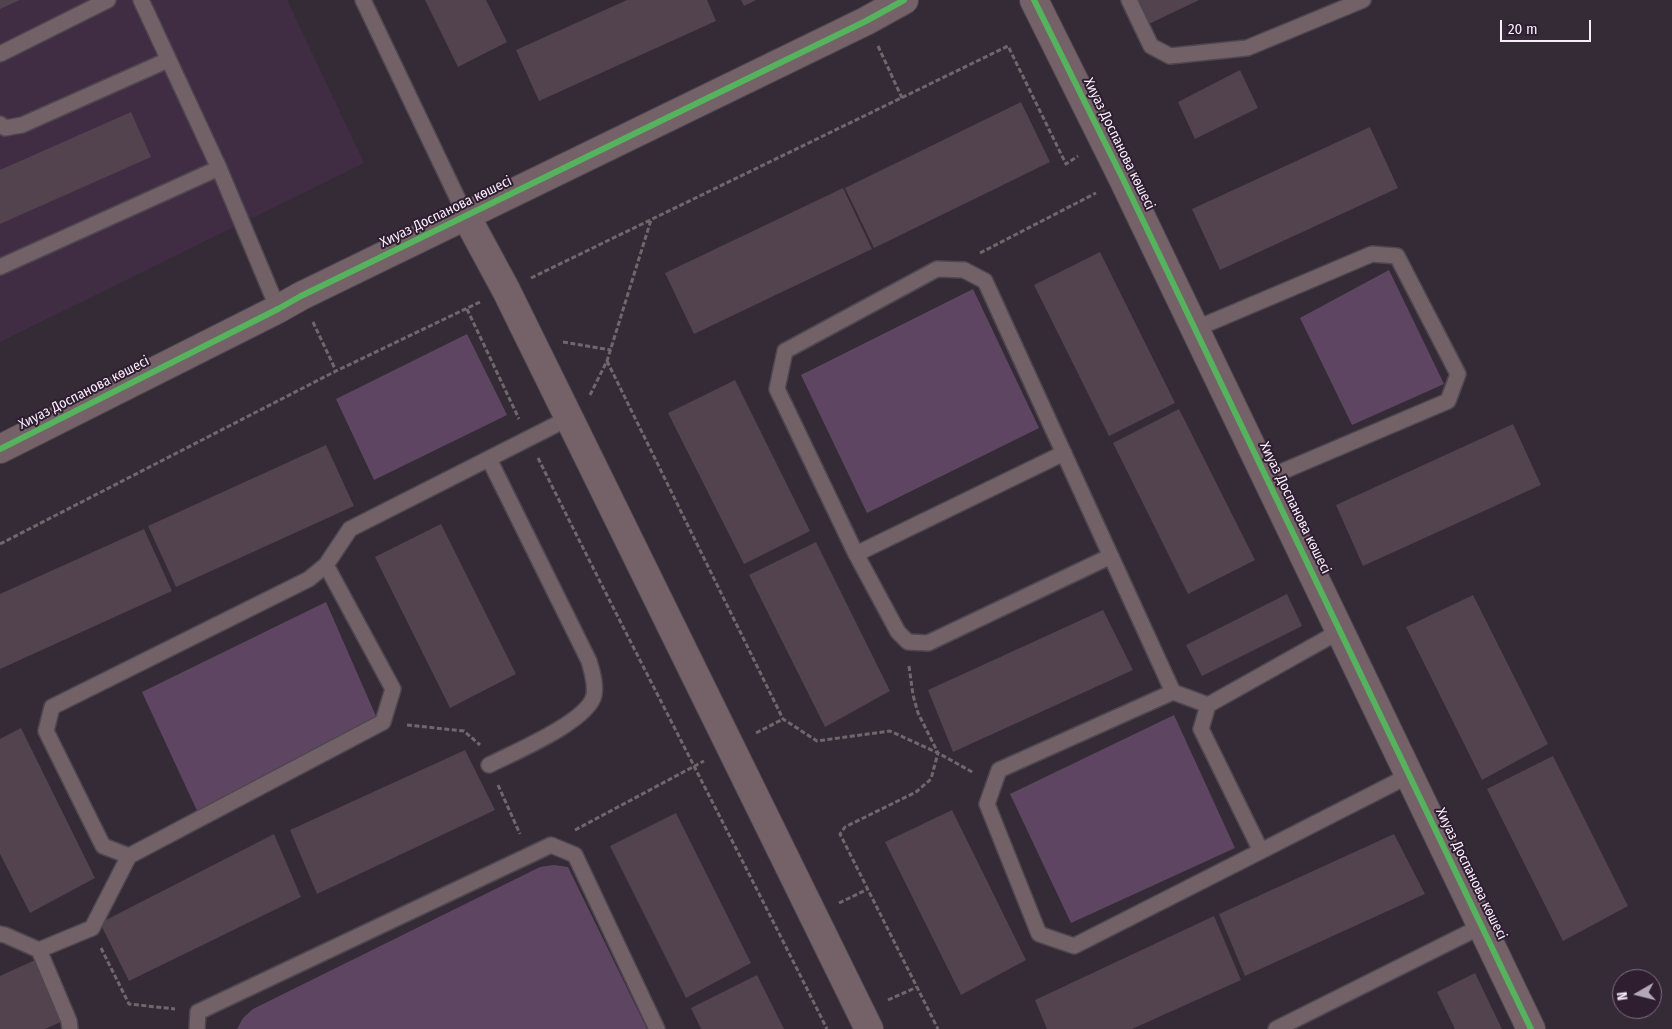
<!DOCTYPE html>
<html>
<head>
<meta charset="utf-8">
<style>
  body { margin:0 }
  #map { position:relative; width:1672px; height:1029px; overflow:hidden; background:#342b36; font-family:"Fira Sans Condensed",sans-serif }
  canvas { display:block }
  .north { position:absolute; left:1612px; top:969px; width:50px; height:50px; box-sizing:border-box; background:#2e1e30; border:1px solid #7e7080; border-radius:50%; rotate:262deg; font-size:14px; font-weight:700; line-height:20px; text-align:center; color:#f7ecf9 }
  .north::after { content:''; display:block; margin:auto; width:18px; height:22px; background:#b3a8b5; clip-path:polygon(50% 0,100% 100%,50% 72%,0 100%) }
  .scale { position:absolute; left:1500px; top:20px; width:91px; height:22px; box-sizing:border-box; border:2px solid #f7ecf9; border-top:0; padding-left:6px; font-size:15px; line-height:18px; white-space:nowrap; color:#f7ecf9; -webkit-text-stroke:4px #2e1e30; paint-order:stroke }
</style>
</head>
<body>
<div id="map">
<canvas width="1672" height="1029"></canvas>
<div class="north">N</div>
<div class="scale">20 m</div>
</div>
<script>
const c = document.querySelector('canvas').getContext('2d');
c.lineJoin = 'round';
function paint(path, color) { c.fillStyle = color; c.fill(path, 'evenodd'); }
function stroke(path, color, width, dash) { c.strokeStyle = color; c.lineWidth = width; c.lineCap = dash ? 'butt' : 'round'; c.setLineDash(dash || []); c.stroke(path); }
function label(font, color, halo, rows, align = 'center') {
  c.font = font + ' "Fira Sans Condensed",sans-serif'; c.lineWidth = 4; c.setLineDash([]); c.textBaseline = 'middle'; c.strokeStyle = halo; c.fillStyle = color; for (const [text, x, y, turn = 0] of rows) {
    c.save(); c.translate(x, y); c.rotate((+turn || 0) * Math.PI / 180); c.textAlign = isNaN(turn) ? turn : align; if (halo) c.strokeText(text, 0, 0); c.fillText(text, 0, 0); c.restore();
  }
}
paint(new Path2D(`
  M0,0H287L364,163L0,342Z`), '#402d44');
paint(new Path2D(`
  M1389,270L1444,384L1352,425L1300,318Z
  M973,289L1039,428L867,513L801,375Z
  M467,334L507,415L374,480L336,399Z
  M326,602L379,723L199,815L142,692Z
  M1174,715L1235,848L1071,923L1010,794Z
  M554,865L568,867L647,1029H237L243,1018L253,1009L540,867Z`), '#5e4662');
paint(new Path2D(`
  M0,0H20L0,9Z
  M425,0H486L507,42L458,67Z
  M627,0H707L716,21L539,101L516,50Z
  M741,0H756L744,6Z
  M1138,0H1199L1149,24Z
  M1240,70L1258,108L1195,139L1178,102Z
  M1021,102L1050,162L874,248L845,188Z
  M131,112L151,157L0,224V170Z
  M1370,127L1398,188L1220,270L1192,209Z
  M843,188L872,249L694,334L665,273Z
  M1100,252L1175,403L1109,436L1034,285Z
  M735,380L810,531L744,564L668,413Z
  M1179,409L1255,560L1188,594L1113,443Z
  M1513,424L1541,485L1363,566L1336,505Z
  M326,445L354,506L176,587L148,526Z
  M441,524L516,674L450,708L375,557Z
  M144,529L172,591L0,669V594Z
  M816,542L890,691L825,727L749,575Z
  M1287,594L1302,626L1202,676L1186,645Z
  M1473,595L1548,744L1482,780L1406,627Z
  M1103,610L1133,670L953,752L928,690Z
  M21,728L95,878L30,913L0,854V739Z
  M465,750L495,810L317,894L290,830Z
  M1553,756L1628,906L1563,941L1487,789Z
  M952,810L1026,960L961,995L885,842Z
  M676,813L751,963L686,998L610,846Z
  M274,834L301,897L129,981L100,923Z
  M1394,834L1425,894L1245,976L1219,914Z
  M1214,916L1241,980L1132,1029H1047L1035,1000Z
  M35,960L65,1020L45,1029H0V976Z
  M1475,973L1502,1029H1455L1437,992Z
  M757,975L784,1029H701L691,1008Z`), '#52434e');
const lane = new Path2D(`
  M141,0L219,168L278,309
  M363,0L466,216
  M1129,0L1151,46L1170,56L1247,48L1363,0
  M0,54L108,0
  M0,124L5,128L22,125L168,60
  M0,267L219,168
  M1195,329L1372,254L1397,256L1458,374L1448,401L1267,478
  M489,459L589,661C592,671 596,684 594,695C589,721 513,753 489,765
  M856,554L1064,453
  M1111,556L928,643L908,642L898,632L856,554L777,389L785,351L937,269L964,270L985,281L1173,692L1208,705L1340,631
  M1173,692L999,770L987,804L1039,934L1074,946L1261,851
  M1208,705L1201,729L1261,851L1410,775
  M129,856L103,846L46,731L52,707L309,579L326,565L350,529L569,418
  M0,934L5,935L39,950
  M70,1029L69,1021L39,950L92,928L129,856L383,722L393,689L326,565
  M197,1029L198,1012L551,845L575,855L657,1029
  M1276,1029L1482,926`);
const secondary = new Path2D(`
  M1034,0L1123,179L1531,1029
  M466,216L506,290L569,418L869,1029
  M0,449L278,309L301,296L866,21L904,0`);
stroke(lane, '#4e4750', 18);
stroke(secondary, '#4e4750', 30);
stroke(new Path2D(`
  M878,46L902,98
  M980,253L1096,193
  M531,278L1008,46L1066,164L1078,156
  M467,309L519,419
  M313,322L336,371
  M563,342L611,350
  M607,361L783,719L817,741L890,731L938,753L974,773
  M590,395L607,361L651,220
  M538,458C633,649 732,838 827,1029
  M0,544L336,371L480,302
  M909,666L913,695L918,713L938,753L931,779L916,792L845,827L840,834L938,1029
  M407,725L464,731L480,745
  M756,733L783,719
  M498,785L520,834
  M575,830L704,761
  M839,903L868,889
  M101,948L129,1004L175,1009
  M888,1000L917,987`), '#71666b', 3, [5, 2.5]);
stroke(lane, '#726166', 15);
stroke(secondary, '#756269', 28);
stroke(new Path2D(`
  M1034,0L1123,179L1531,1029
  M0,449L278,309L301,296L866,21L904,0`), '#56b35d', 6);
label('14px', '#f7ecf9', '#2e1e30', [
  ["Хиуаз Доспанова көшесі",1119,144,64],
  ["Хиуаз Доспанова көшесі",446,212,-26],
  ["Хиуаз Доспанова көшесі",84,393,-27],
  ["Хиуаз Доспанова көшесі",1295,508,64],
  ["Хиуаз Доспанова көшесі",1471,874,64]
]);
</script>
</body>
</html>
